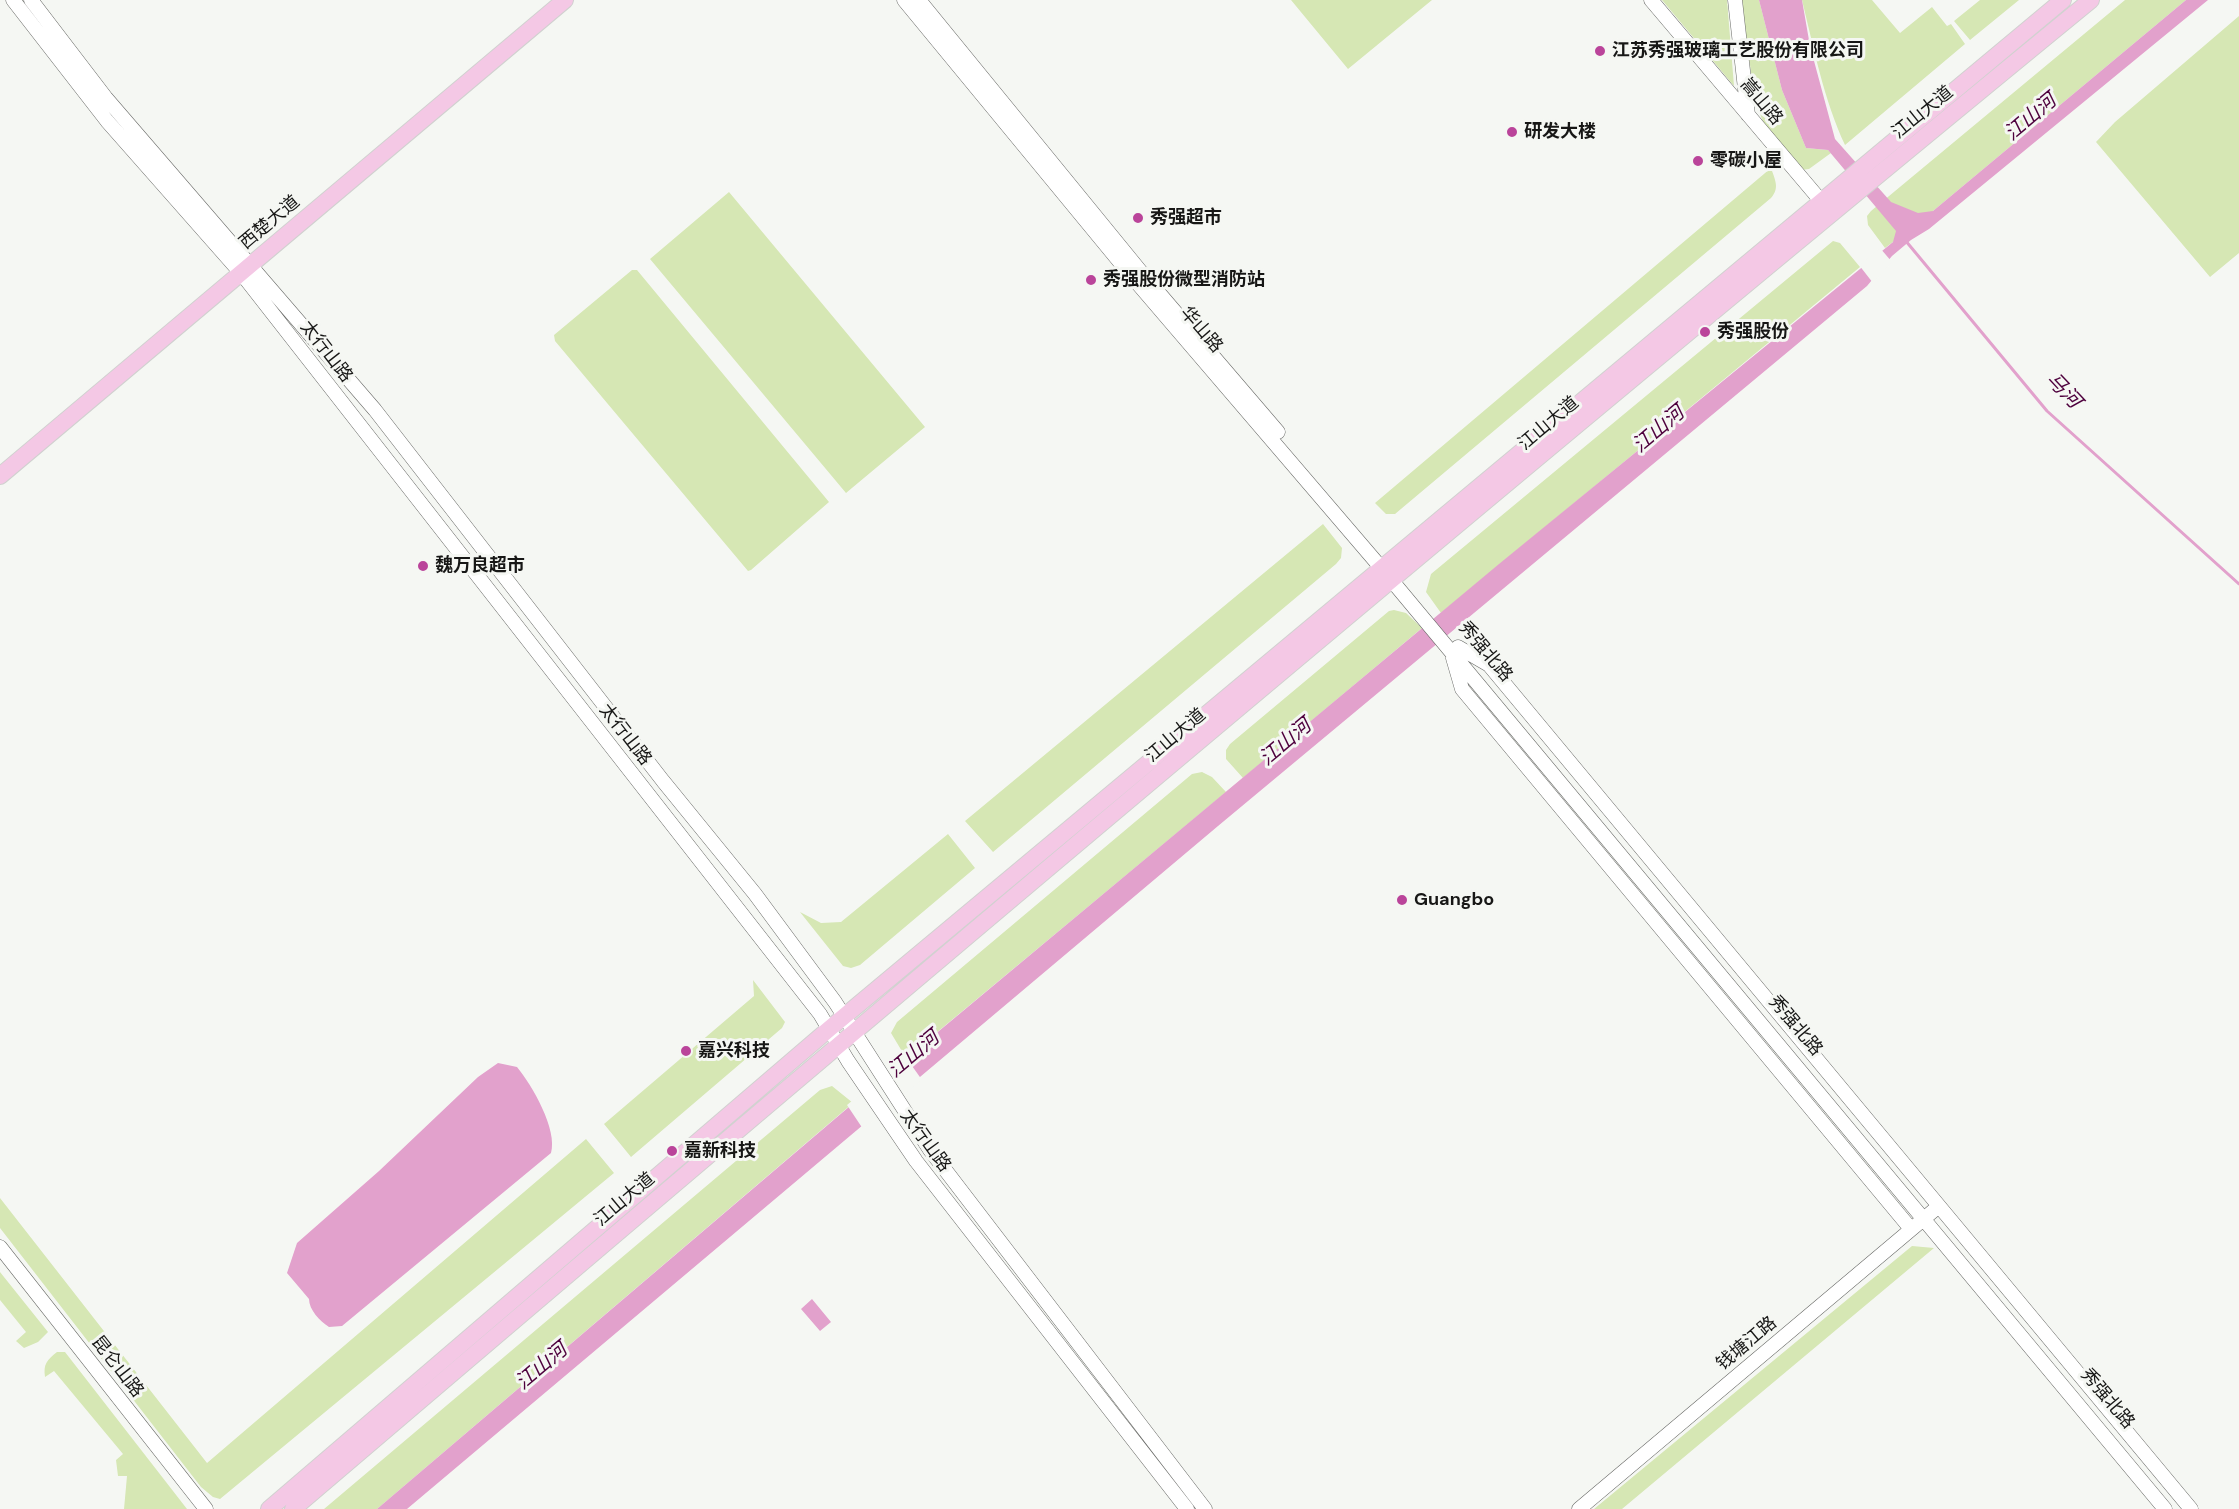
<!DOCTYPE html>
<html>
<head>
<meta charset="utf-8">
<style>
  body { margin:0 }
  canvas { display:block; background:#f5f7f3 }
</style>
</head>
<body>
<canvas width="2239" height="1509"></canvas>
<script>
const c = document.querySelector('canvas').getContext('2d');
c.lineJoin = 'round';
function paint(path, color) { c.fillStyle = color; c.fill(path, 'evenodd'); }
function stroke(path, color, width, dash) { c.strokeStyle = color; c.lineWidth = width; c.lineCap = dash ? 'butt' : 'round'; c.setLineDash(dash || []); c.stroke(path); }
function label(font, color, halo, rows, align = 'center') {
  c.font = font + ' "DM Sans","Noto Sans SC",sans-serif'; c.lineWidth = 6; c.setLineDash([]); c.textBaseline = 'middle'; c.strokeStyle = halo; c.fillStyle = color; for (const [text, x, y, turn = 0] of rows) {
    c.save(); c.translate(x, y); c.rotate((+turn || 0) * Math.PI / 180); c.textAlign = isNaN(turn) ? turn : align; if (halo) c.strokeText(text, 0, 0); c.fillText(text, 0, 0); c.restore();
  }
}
paint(new Path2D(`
  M1291,0H1432L1348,69Z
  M1662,0H1727L1734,86Z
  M1741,0H1759L1782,90L1806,148L1828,150L1831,153L1809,169L1801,170L1765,127L1755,101Z
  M1802,0H1872L1900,33L1932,7L1947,26L1951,24L1965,44L1845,145C1824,100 1814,49 1802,0Z
  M1980,0H2019L1970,40L1954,21Z
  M2125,0H2186L1933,211L1885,248L1868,225L1867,216L1871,211Z
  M2239,16V253L2210,277L2096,142L2115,122Z
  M1771,168C1775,180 1780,188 1771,198L1395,514H1386L1375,503Z
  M729,192L925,427L846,493L650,259Z
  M1833,241L1840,243L1860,267L1441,613L1426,592L1431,574Z
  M632,270H637L829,502L751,570L748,571L555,341L554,335Z
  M1323,524L1342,548L1341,558L1336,564L993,852L965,821Z
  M1394,610L1406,613L1422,628L1243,778L1226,759V750L1230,744L1389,611Z
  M1202,772L1212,777L1226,792L906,1058L891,1033L897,1022L1192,774Z
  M948,834L975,868L860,965L851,968L843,966L800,912L821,923L841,922Z
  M753,980L785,1022L782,1028L631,1157L604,1124L754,996Z
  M832,1086L853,1103L377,1509H324L820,1090Z
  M586,1139L614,1173L220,1499L213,1497L201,1487L0,1228V1198L207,1463Z
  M1912,1246L1934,1248L1622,1509H1594Z
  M0,1272L48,1332L38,1342L24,1348L16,1341L26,1332L0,1300Z
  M57,1352H65L187,1509H124L127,1476H118L116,1460L123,1454L54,1371L45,1377C43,1364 47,1360 57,1352Z`), '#d6e7b4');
paint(new Path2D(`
  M1759,0H1802L1810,46L1835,139L1891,202L1918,213L1933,211L2186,0H2208L1929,229L1911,240L1892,256L1867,286L1218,826L407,1509H377L897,1066L1499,564L1893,242L1896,231L1828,150L1806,148L1782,90Z
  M498,1063L517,1067C532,1085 558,1130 551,1153L342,1326L329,1327C320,1321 309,1310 309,1299L287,1273L297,1243L379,1171L478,1077Z
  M812,1299L831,1322L820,1331L801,1309Z`), '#e2a1cc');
paint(new Path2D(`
  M1880,248L1892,262L1873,283L1859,265Z
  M905,1056L922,1080L863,1129L847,1105Z`), '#f5f7f3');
stroke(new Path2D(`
  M1905,240L2047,411L2239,584`), '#e2a1cc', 3);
const minor = new Path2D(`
  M13,0L107,121L241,273L820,1014L848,1061L916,1161L1187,1509
  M31,0L106,98L375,410L663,781L755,894L835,1002L930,1150L1205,1509
  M904,0L1133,278L1383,570L2165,1509
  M919,0L1141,272L1278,432
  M1651,0L1821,201
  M1735,0L1748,115
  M1458,647L1489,665L2191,1509
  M1453,658L1462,689L1911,1229
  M0,1247L206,1509
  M1579,1509L1939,1206`);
const major = new Path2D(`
  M0,476L565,0
  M269,1509L829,1029L2063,0
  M293,1509C888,1001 1486,496 2091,0`);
stroke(minor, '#696a67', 15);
stroke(major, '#d1d1d0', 18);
stroke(minor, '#fff', 14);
stroke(major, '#f4c8e5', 16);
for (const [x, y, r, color] of [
  [1600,51,6,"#ba449a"],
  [1512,132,6,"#ba449a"],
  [1698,161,6,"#ba449a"],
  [1138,218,6,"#ba449a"],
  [1091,280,6,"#ba449a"],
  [1705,332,6,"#ba449a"],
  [423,566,6,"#ba449a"],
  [1402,900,6,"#ba449a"],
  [686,1051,6,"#ba449a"],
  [672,1151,6,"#ba449a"]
]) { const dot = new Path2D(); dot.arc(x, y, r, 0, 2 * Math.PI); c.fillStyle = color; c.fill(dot); stroke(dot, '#f5f7f3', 2); }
label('bold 18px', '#171716', '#f5f7f3', [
  ["江苏秀强玻璃工艺股份有限公司",1612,51],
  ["研发大楼",1524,132],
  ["零碳小屋",1710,161],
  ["秀强超市",1150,218],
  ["秀强股份微型消防站",1103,280],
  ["秀强股份",1717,332],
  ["魏万良超市",435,566],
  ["Guangbo",1414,900],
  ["嘉兴科技",698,1051],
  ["嘉新科技",684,1151]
], 'left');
label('18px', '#171716', '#f5f7f3', [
  ["嵩山路",1761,102,50],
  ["江山大道",1923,113,-39],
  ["西楚大道",270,223,-40],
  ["华山路",1201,330,49],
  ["太行山路",326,352,52],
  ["江山大道",1549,424,-40],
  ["秀强北路",1485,652,50],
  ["太行山路",625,735,52],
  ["江山大道",1176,736,-40],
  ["秀强北路",1795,1026,50],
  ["太行山路",925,1141,54],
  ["江山大道",625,1200,-40],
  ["钱塘江路",1747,1344,-40],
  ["昆仑山路",117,1367,52],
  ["秀强北路",2107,1399,50]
]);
label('italic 20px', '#4e003d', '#f5f7f3', [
  ["江山河",2031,118,-40],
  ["马河",2063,391,47],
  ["江山河",1659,430,-40],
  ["江山河",1286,743,-40],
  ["江山河",914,1055,-40],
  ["江山河",542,1367,-40]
]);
</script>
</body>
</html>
